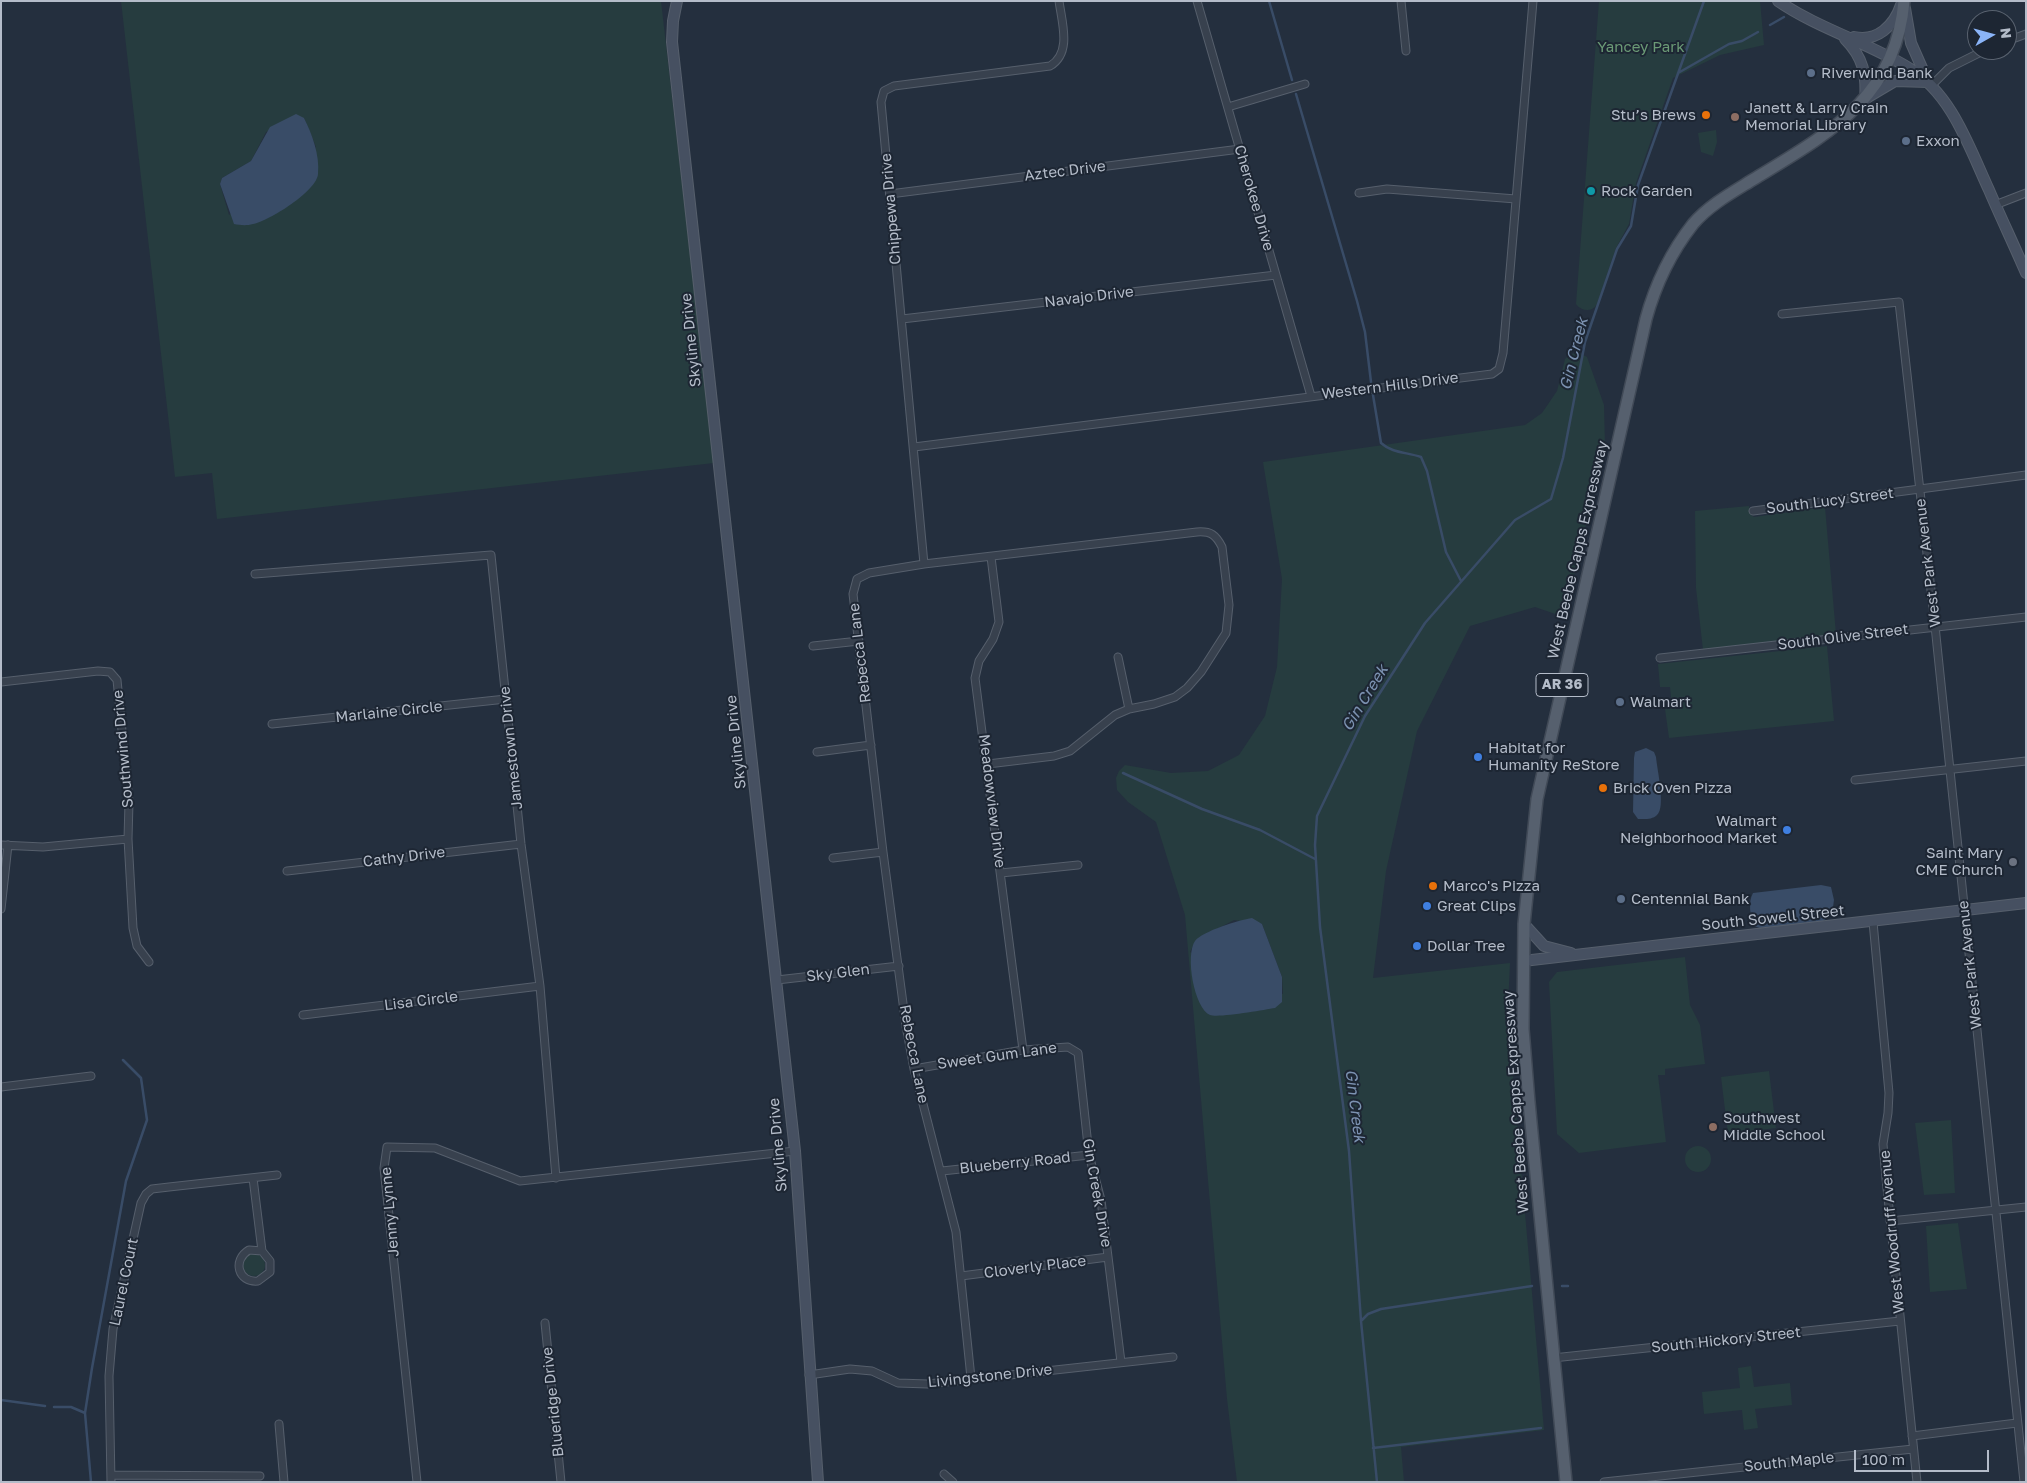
<!DOCTYPE html>
<html>
<head>
<meta charset="utf-8">
<style>
  body { margin:0 }
  #map { position:relative; width:2027px; height:1483px; overflow:hidden; background:#242f3e; font-family:"Golos Text",sans-serif }
  canvas { display:block }
  .frame { position:absolute; inset:0; border:2px solid #b4bcc9; pointer-events:none }
  .north { position:absolute; left:1967px; top:10px; width:50px; height:50px; box-sizing:border-box; background:#1d2633; border:1px solid #59626f; border-radius:50%; rotate:83deg; font-size:14px; font-weight:700; line-height:20px; text-align:center; color:#b4bcc9 }
  .north::after { content:''; display:block; margin:auto; width:18px; height:22px; background:#8ab4f8; clip-path:polygon(50% 0,100% 100%,50% 72%,0 100%) }
  .scale { position:absolute; left:1854px; top:1450px; width:135px; height:22px; box-sizing:border-box; border:2px solid #b4bcc9; border-top:0; padding-left:6px; font-size:15px; line-height:18px; white-space:nowrap; color:#b4bcc9; -webkit-text-stroke:4px #1d2633; paint-order:stroke }
</style>
</head>
<body>
<div id="map">
<canvas width="2027" height="1483"></canvas>
<div class="frame"></div>
<div class="north">N</div>
<div class="scale">100 m</div>
</div>
<script>
const c = document.querySelector('canvas').getContext('2d');
c.lineJoin = 'round';
function paint(path, color) { c.fillStyle = color; c.fill(path, 'evenodd'); }
function stroke(path, color, width, dash) { c.strokeStyle = color; c.lineWidth = width; c.lineCap = dash ? 'butt' : 'round'; c.setLineDash(dash || []); c.stroke(path); }
function label(font, color, halo, rows, align = 'center') {
  c.font = font + ' "Golos Text",sans-serif'; c.lineWidth = 4; c.setLineDash([]); c.textBaseline = 'middle'; c.strokeStyle = halo; c.fillStyle = color; for (const [text, x, y, turn = 0] of rows) {
    c.save(); c.translate(x, y); c.rotate((+turn || 0) * Math.PI / 180); c.textAlign = isNaN(turn) ? turn : align; if (halo) c.strokeText(text, 0, 0); c.fillText(text, 0, 0); c.restore();
  }
}
paint(new Path2D(`
  M121,1H661L714,463L217,519L212,473L175,477ZM304,118L316,147L229,215L220,184L222,178L251,161L266,132Z
  M1599,1H1760L1764,45L1720,55L1673,78L1636,183L1629,224L1616,248L1597,304C1593,312 1582,312 1576,304Z
  M1716,130L1717,142L1713,156L1701,152L1698,133Z
  M1579,353L1587,357L1604,405L1605,446L1564,617L1535,607L1470,626L1417,731L1386,871L1373,978L1510,963L1508,1006L1513,1076L1544,1430L1401,1447L1404,1482H1237L1227,1399L1185,915L1156,822L1128,802L1117,790L1116,778L1119,771L1125,765L1171,773L1208,771L1239,755L1265,716L1277,667L1282,579L1263,462L1525,425L1542,413L1557,391L1565,359L1570,354ZM1234,920L1262,924L1282,977L1283,994L1190,952L1196,940Z
  M1749,506L1751,515L1754,517L1825,507L1836,634L1703,650L1696,588L1695,511Z
  M1827,646L1834,721L1669,738L1665,709L1672,708L1670,687H1660L1658,664Z
  M1685,957L1690,1005L1700,1025L1705,1064L1665,1069V1075H1658L1666,1142L1579,1153L1557,1134L1549,982L1557,972Z
  M1769,1071L1776,1128L1728,1134L1721,1077Z
  M1951,1120L1955,1193L1924,1195L1915,1123Z
  M1685 1159a13 13 0 1 1 26 0a13 13 0 1 1-26 0Z
  M1958,1223L1967,1289L1930,1292L1926,1226Z
  M243 1265a11 11 0 1 1 22 0a11 11 0 1 1-22 0Z
  M1751,1366L1754,1387L1790,1383L1792,1405L1755,1409L1758,1428L1744,1430L1742,1410L1704,1414L1702,1392L1740,1388L1738,1368Z`), '#263c3f');
paint(new Path2D(`
  M296,114L304,118C312,134 320,155 318,174C317,191 269,221 253,224C246,226 240,225 234,224L220,184L222,178L251,161L270,127Z
  M1580,318L1584,319C1588,325 1584,343 1578,348L1573,346Z
  M1646,748L1654,752L1656,757C1657,769 1666,808 1657,815C1652,820 1644,819 1638,819L1633,812L1634,758L1635,752Z
  M1821,885L1831,887L1834,900L1832,914L1822,922L1760,928L1754,926C1750,916 1748,902 1753,893Z
  M1252,918L1262,924L1282,977V1002L1275,1008C1263,1010 1219,1018 1210,1015C1194,1008 1185,955 1195,941C1203,931 1239,920 1252,918Z`), '#394c67');
stroke(new Path2D(`
  M1269,1L1292,80
  M1770,25L1784,17
  M1678,73L1729,44L1742,41L1758,32
  M1296,94L1357,301L1365,332L1371,382
  M1373,395L1381,443C1392,453 1406,452 1421,457L1427,471L1446,552L1461,581
  M1123,773L1202,809L1260,830L1315,859
  M1562,1286H1568
  M1362,1320L1368,1314L1381,1309L1532,1286
  M1,1400L45,1406
  M54,1407H71L85,1413
  M1373,1448L1541,1428
  M91,1482L85,1413L92,1368L126,1181L147,1120L141,1078L123,1060
  M1377,1482L1361,1321L1349,1151L1320,927L1315,845L1317,816L1365,716L1425,623L1515,520L1551,499L1563,458L1585,342L1617,249L1631,226L1638,185L1704,1`), '#394c67', 2.5);
const street = new Path2D(`
  M1197,1L1311,396
  M1401,1L1406,51
  M2007,41L2026,34
  M1932,85L1949,68L1985,50
  M1228,107L1305,84
  M1359,193L1387,189L1516,199
  M890,194L1240,149
  M1995,205L2026,193
  M1782,314L1899,302L1935,626L2024,1482
  M902,319L1276,275
  M914,447L1492,374L1499,369L1503,353L1533,1
  M1753,511L2026,475
  M991,557L999,622L993,639L979,661L975,678L1023,1050
  M924,564L881,102L884,91L894,86L1050,66C1072,53 1062,23 1059,1
  M255,574L491,555L521,844L540,986L556,1178
  M813,646L859,641
  M1118,657L1129,709
  M1660,658L2026,617
  M1,682L98,671L110,672L117,680L129,802L128,839L133,928L137,946L149,962
  M272,724L506,699
  M817,752L871,745
  M1855,780L2026,761
  M1,845L43,847L128,839
  M833,858L883,852
  M287,871L521,844
  M1001,873L1078,865
  M1,909L8,845
  M1873,922L1889,1093L1888,1113L1883,1144L1886,1178L1917,1482
  M777,980L899,966
  M303,1015L540,986
  M914,1069L1023,1050L1068,1047L1078,1053L1089,1155L1101,1200L1121,1362
  M1,1087L91,1076
  M942,1171L1089,1155
  M253,1178L262,1251L249,1250C232,1260 238,1283 258,1281L270,1272V1261L262,1251
  M1890,1221L2026,1207
  M961,1276L1108,1257
  M545,1323L561,1482
  M1553,1358L1900,1321
  M809,1375L850,1369L872,1371L898,1383L928,1384L1173,1357
  M971,1378L956,1232L914,1069L906,1026L883,852L853,594L857,579L869,573L924,564L1197,532C1211,531 1216,535 1222,547L1229,605L1226,633L1201,672L1187,688L1175,697L1154,704L1129,709L1115,715L1070,751L1054,756L988,764
  M279,1424L284,1482
  M1912,1436L2017,1423
  M944,1474L953,1482
  M111,1475L260,1476
  M111,1482L109,1376L113,1329L141,1203L146,1194L152,1189L169,1187L277,1175
  M417,1482L384,1168L387,1147L435,1148L520,1181L795,1151
  M1604,1482L1913,1449`);
const secondary = new Path2D(`
  M677,1L673,21L672,42L795,1151L818,1482
  M1778,1C1819,29 1867,42 1909,68C1952,94 1969,147 1989,190C2001,218 2014,245 2026,273
  M1905,8L1911,43L1926,77
  M1854,37C1877,42 1894,26 1901,5
  M1845,39C1863,57 1867,75 1865,100
  M1868,97L1895,81L1928,82
  M1524,924L1544,946L1571,953
  M1523,961L2026,903`);
const primary = new Path2D(`
  M1566,1482L1529,1102L1523,1029L1524,924L1537,799L1646,319C1655,286 1671,252 1693,224C1709,205 1733,192 1754,179C1828,134 1896,98 1904,1`);
stroke(street, '#565f6c', 9);
stroke(secondary, '#565f6c', 12);
stroke(primary, '#414a57', 14);
stroke(street, '#38414e', 7);
stroke(secondary, '#465061', 10);
stroke(primary, '#56606e', 11);
for (const [x, y, r, color] of [
  [1811,73,5,"#5c6f8a"],
  [1706,115,5,"#e8710a"],
  [1735,117,5,"#8d6e63"],
  [1906,141,5,"#5c6f8a"],
  [1591,191,5,"#0f9aa8"],
  [1620,702,5,"#5c6f8a"],
  [1478,757,5,"#3f7fe0"],
  [1603,788,5,"#e8710a"],
  [1787,830,5,"#3f7fe0"],
  [2013,862,5,"#6b7280"],
  [1433,886,5,"#e8710a"],
  [1621,899,5,"#5c6f8a"],
  [1427,906,5,"#3f7fe0"],
  [1417,946,5,"#3f7fe0"],
  [1713,1127,5,"#8d6e63"]
]) { const dot = new Path2D(); dot.arc(x, y, r, 0, 2 * Math.PI); c.fillStyle = color; c.fill(dot); stroke(dot, '#1d2633', 2); }
for (const [x, y, w] of [
  [1562,685,52]
]) { const box = new Path2D(); box.roundRect(x - w / 2, y - 11.5, w, 23, 4); c.fillStyle = '#1d2633'; c.fill(box); stroke(box, '#b4bcc9', 1); }
label('bold 14px', '#b4bcc9', null, [
  ["AR 36",1562,685]
]);
label('15px', '#6b9a76', '#1d2633', [
  ["Yancey Park",1641,47]
]);
label('15px', '#b4bcc9', '#1d2633', [
  ["Riverwind Bank",1821,73],
  ["Janett & Larry Crain",1745,108],
  ["Memorial Library",1745,125],
  ["Stu’s Brews",1696,115,"right"],
  ["Exxon",1916,141],
  ["Rock Garden",1601,191],
  ["Walmart",1630,702],
  ["Habitat for",1488,748],
  ["Humanity ReStore",1488,765],
  ["Brick Oven Pizza",1613,788],
  ["Walmart",1777,821,"right"],
  ["Neighborhood Market",1777,838,"right"],
  ["Saint Mary",2003,853,"right"],
  ["CME Church",2003,870,"right"],
  ["Marco's Pizza",1443,886],
  ["Centennial Bank",1631,899],
  ["Great Clips",1437,906],
  ["Dollar Tree",1427,946],
  ["Southwest",1723,1118],
  ["Middle School",1723,1135]
], 'left');
label('15px', '#b4bcc9', '#1d2633', [
  ["Aztec Drive",1065,171,-7],
  ["Cherokee Drive",1254,198,74],
  ["Chippewa Drive",891,209,-95],
  ["Navajo Drive",1089,297,-7],
  ["Skyline Drive",691,340,-96],
  ["Western Hills Drive",1390,386,-7],
  ["South Lucy Street",1830,501,-7],
  ["West Beebe Capps Expressway",1578,550,-77],
  ["West Park Avenue",1928,563,-97],
  ["South Olive Street",1843,637,-7],
  ["Rebecca Lane",860,653,-97],
  ["Marlaine Circle",389,712,-6],
  ["Skyline Drive",736,742,-96],
  ["Jamestown Drive",511,748,-96],
  ["Southwind Drive",123,749,-95],
  ["Meadowview Drive",992,801,83],
  ["Cathy Drive",404,857,-7],
  ["South Sowell Street",1773,918,-6],
  ["West Park Avenue",1970,965,-96],
  ["Sky Glen",838,973,-7],
  ["Lisa Circle",421,1001,-7],
  ["Rebecca Lane",914,1054,79],
  ["Sweet Gum Lane",997,1056,-8],
  ["West Beebe Capps Expressway",1516,1102,-94],
  ["Skyline Drive",778,1145,-95],
  ["Blueberry Road",1015,1163,-6],
  ["Gin Creek Drive",1097,1193,80],
  ["Jenny Lynne",390,1212,-95],
  ["West Woodruff Avenue",1892,1232,-95],
  ["Cloverly Place",1035,1267,-7],
  ["Laurel Court",124,1282,-78],
  ["South Hickory Street",1726,1340,-6],
  ["Livingstone Drive",990,1376,-6],
  ["Blueridge Drive",553,1402,-96],
  ["South Maple",1789,1462,-6]
]);
label('italic 16px', '#7c92b1', '#1d2633', [
  ["Gin Creek",1574,354,-76],
  ["Gin Creek",1365,698,-59],
  ["Gin Creek",1355,1106,83]
]);
</script>
</body>
</html>
